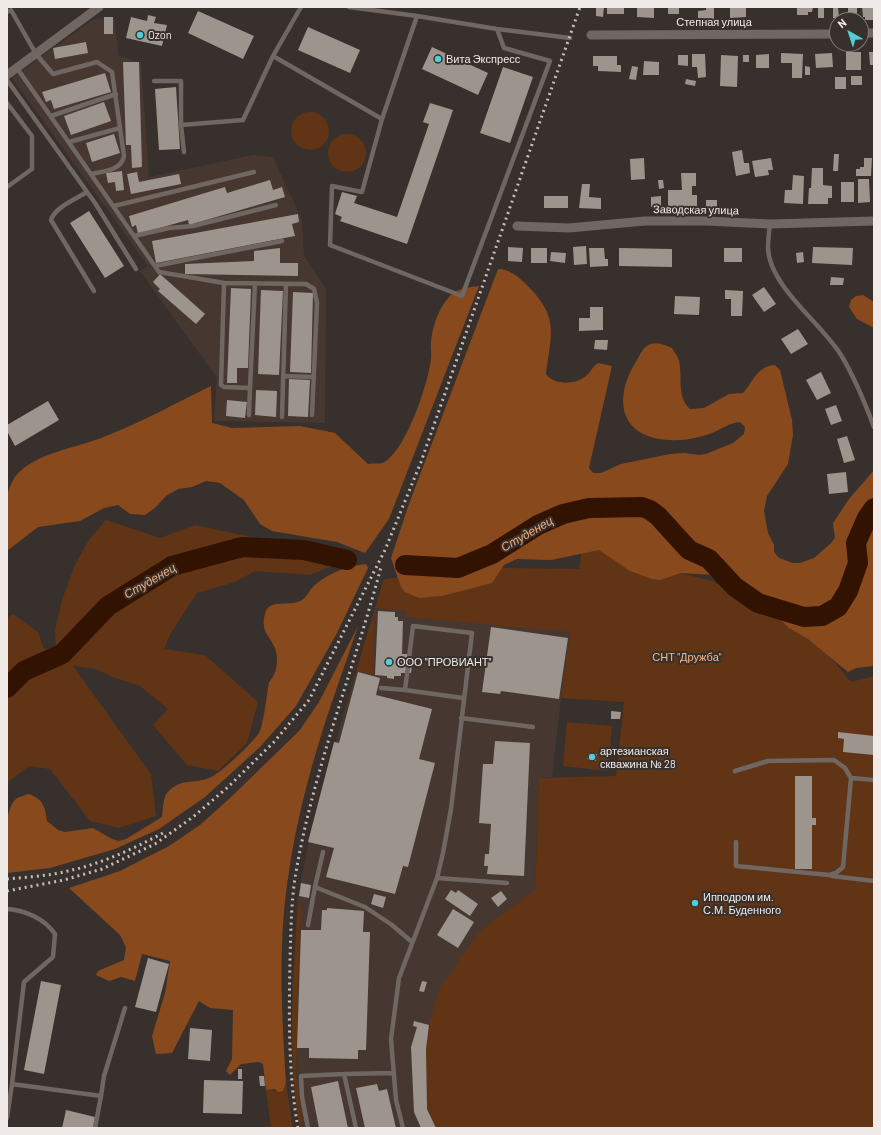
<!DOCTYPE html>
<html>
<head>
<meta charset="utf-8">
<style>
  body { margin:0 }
  #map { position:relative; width:881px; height:1135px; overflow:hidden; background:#38302c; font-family:Barlow,sans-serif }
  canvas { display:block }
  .frame { position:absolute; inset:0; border:8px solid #f0ebe8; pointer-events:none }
  .north { position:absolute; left:829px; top:12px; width:40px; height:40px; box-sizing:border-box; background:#38302c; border:1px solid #827b77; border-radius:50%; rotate:321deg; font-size:11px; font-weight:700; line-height:16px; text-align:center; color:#f0ebe8 }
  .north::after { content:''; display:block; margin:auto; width:14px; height:18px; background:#52ccd5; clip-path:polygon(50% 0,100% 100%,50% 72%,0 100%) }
</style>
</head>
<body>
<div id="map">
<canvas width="881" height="1135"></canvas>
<div class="frame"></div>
<div class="north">N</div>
</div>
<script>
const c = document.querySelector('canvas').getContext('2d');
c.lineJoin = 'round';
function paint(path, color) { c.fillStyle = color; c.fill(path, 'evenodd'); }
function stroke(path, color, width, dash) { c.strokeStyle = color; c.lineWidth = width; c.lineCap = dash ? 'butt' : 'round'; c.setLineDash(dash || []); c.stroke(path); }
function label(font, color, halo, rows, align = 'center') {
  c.font = font + ' Barlow,sans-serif'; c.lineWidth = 4; c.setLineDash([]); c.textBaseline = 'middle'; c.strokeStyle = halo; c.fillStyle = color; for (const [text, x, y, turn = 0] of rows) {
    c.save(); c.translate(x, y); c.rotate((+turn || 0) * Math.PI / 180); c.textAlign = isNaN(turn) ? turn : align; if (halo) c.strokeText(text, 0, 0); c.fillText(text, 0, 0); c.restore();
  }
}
paint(new Path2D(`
  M114,17L119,56L141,63L149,177L253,155L273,157L302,220L304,255L326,289L325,423L214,421L217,378L140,271L148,266L12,78L94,19Z
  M506,568L520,569L571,632L561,698L552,777L539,778L535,890L499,916L430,1020L427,1109L436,1128H303L296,1074L300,929L302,913L298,897L308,845L335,743L384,579Z`), '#463830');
paint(new Path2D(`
  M291 131a19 19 0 1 1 38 0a19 19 0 1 1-38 0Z
  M328 153a19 19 0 1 1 38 0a19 19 0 1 1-38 0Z
  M106,520L160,538L195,525L261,539L316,543L347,560L310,575L255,571L235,582L197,593L171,633L164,649L205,655L258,702L247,743L218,771L187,765L153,725L168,709L140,686L112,677L96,669L73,666L151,774L156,816L119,828L90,821L50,769L29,766L7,783V618L13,614L38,632L44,649H56L55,630L62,600L74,567L88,541Z
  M585,531L659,568L713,581L742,601L812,635L851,682L874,676V1128H436L427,1109L426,1049L430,1020L439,989L479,932L499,916L535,890L539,778L616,776L624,702L561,698L570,632L407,617V611L375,608L373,675L356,671L384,579L506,568L579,569Z
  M567,722L612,726L608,771L563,766Z
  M298,897L302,913L300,929L296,1074L303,1128H300C286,1053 294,973 298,897Z
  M286,1082L293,1128H271L266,1090L283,1091Z`), '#603415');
paint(new Path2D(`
  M498,269C509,269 517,276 525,283C559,317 552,330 546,374C554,386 578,385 588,374C592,370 593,366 598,363L612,366L589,468L593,473H601L621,464L670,454L685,453L699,455L706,454L733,443L744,434L745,427L740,422C730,423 721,429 712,433C698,438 684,441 670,440C618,438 613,397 637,360C640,354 644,346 651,344C658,342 665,345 672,348C674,352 678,356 679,361C683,378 676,396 690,409L704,408L729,394L743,393C753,382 757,366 775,365L780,370L792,420L793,435L788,464L767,496L764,511L768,533L774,545V552L779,558L793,563H800L814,558L830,544L835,538L833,523L849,499L874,470V666L856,668L848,672L808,639L789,628L774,613L713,575L681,573L660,580L652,579L630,571L599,550L551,560L517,559L504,565L492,583L442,596L419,598L405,592L401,587L391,558L409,504Z
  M479,286L389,519L365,553L337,542L272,531L260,524L244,500L220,483L206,481L192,487L178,489L166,496L156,507L145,515L130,514L118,505L104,508L80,521L38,527L7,551C7,529 2,501 12,482C27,453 79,448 106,436C142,422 176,403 211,386L212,423L232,428L300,426L335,433L368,464C372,463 379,464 383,463C406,451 428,384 431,359C432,354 430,348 431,343C432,326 441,301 455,292C461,288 472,287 479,286Z
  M863,295L874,302V328L857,319L849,307L851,300L856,296Z
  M366,564L368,568L337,633L296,706L260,747L205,797L159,829L115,849L50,868L7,873C7,853 2,817 14,801C17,797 23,796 28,794C43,798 45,807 47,821L58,830L65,832L93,828L112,839L119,841L126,839L162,817C163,810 163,798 167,793C182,777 191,785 209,778C219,775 256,740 260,731C265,716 266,698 269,682C277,674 279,659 275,648C270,636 260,631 265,614C269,597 290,608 302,600C308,596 310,588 316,584C331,572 348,566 366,564Z
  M358,626C347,660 334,694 323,729C307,780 294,832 287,885C278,950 282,1017 286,1082L283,1091L278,1092L275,1089L266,1090L263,1064L259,1062L241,1064L230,1075L226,1071L232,1059L233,1010L210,1008L199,1001L172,1053L156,1054L152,1036L165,993L170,961L142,954L135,981L121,977L109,981L96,975L98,971L124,960L126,947L120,935L69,888L120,871L169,846L200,825L229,799L299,731L319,702Z`), '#884a1d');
stroke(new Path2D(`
  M405,565L458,568L492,554L538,525L563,514L589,508L642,507L650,510L658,516L689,550L709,559L735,587L758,603L804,617L822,616L838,607L848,591L858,563L856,543L867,518L874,508
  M7,688L24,671L62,654L108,606L172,566L242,547L304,550L347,560`), '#321200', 20);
paint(new Path2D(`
  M596,7H604L603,17L596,16Z
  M607,7H624V14H607Z
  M637,7H654V18L637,17Z
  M668,7H679V14H668Z
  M706,7H714V19H698V11L706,10Z
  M730,7H746V17L730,18Z
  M797,7H813L812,12H808V15H797Z
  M818,7H824V18H818Z
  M833,7H838L839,18H833Z
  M848,7H857V19H848Z
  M862,7H874V20H865V17H863Z
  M198,11L254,36L243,59L188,33Z
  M148,15L156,17L154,23L167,25L162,46L126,38L131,17L147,21Z
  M104,17H113V34H104Z
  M308,27L360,50L350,73L298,50Z
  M86,42L88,53L55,59L53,48Z
  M432,47L488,73L478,95L422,69Z
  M846,52H861V70H846Z
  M869,52H874V65H870Z
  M781,53L803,54L802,78H792V63H781Z
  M832,53L833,67L816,68L815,54Z
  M692,54H705L706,77L698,78L697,67H692Z
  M769,54V68H756V55Z
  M678,55H688V66L678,65Z
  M721,55L738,56L737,87L720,86Z
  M743,55H749V62H743Z
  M593,56H617V65H621V72L598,71V66H593Z
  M644,61L659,62V75H643Z
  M123,62H139L142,167L132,168L131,145H126Z
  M632,66L638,67L636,80L629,79Z
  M805,66L810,67V75H805Z
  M503,67L533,77L510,143L480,133Z
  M105,73L111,92L54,109L51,100L46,102L42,92Z
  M851,76H862V85H851Z
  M835,77H846V89H835Z
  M686,79L696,81L695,86L685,84Z
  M176,87L180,149L159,150L155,89Z
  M104,102L111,121L71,135L64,116Z
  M430,103L453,110L407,244L340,221L342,217L335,214L342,192L357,196L354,203L397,217L429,124L423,122Z
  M114,134L120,153L92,162L86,143Z
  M742,150L744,163H749L750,173L736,176L732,152Z
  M834,154H839L838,171H833Z
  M644,158L645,179L631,180L630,159Z
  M771,158L773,170H768L769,175L755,177L752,161Z
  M864,158H872L871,176H856V169H860V167H864Z
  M812,168H823V185L832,186V198H828V204H808L809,188H811Z
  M122,171L124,190L116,191L115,182L108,183L106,173Z
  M137,172L139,182L179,174L181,184L131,194L127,174Z
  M681,173H696V186H692V195H697V208H668V190H682Z
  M793,175L804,176L803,204L784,203L785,190H792Z
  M858,179H869L870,202L858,203Z
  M270,180L273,190L282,187L285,197L189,225L188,220L138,234L136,225L132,227L129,216L225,187L227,193Z
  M658,180H663L664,188L659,189Z
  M841,182H854V202H841Z
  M582,184H590L589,197L601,198V209L579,208Z
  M544,196H568V208H544Z
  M661,196V207H651V197Z
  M706,200H717V208L706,209Z
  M89,211L124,266L105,278L70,223Z
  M298,214L299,222L292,224L295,236L156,263L152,241Z
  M586,246L587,264L574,265L573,247Z
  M508,247L523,248L522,262L508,261Z
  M813,247L853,248L852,265L812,263Z
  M280,248V263H298V276L185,274V264L254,261V251Z
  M531,248H547V263H531Z
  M589,248H604L605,259H608V266L590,267Z
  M619,248L672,249V267L619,266Z
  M724,248H742V262H724Z
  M551,252L566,253L565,263L550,261Z
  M803,252L804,262L797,263L796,253Z
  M160,274L205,314L196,324L158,291L160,289L153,282Z
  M831,277L844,278L843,285H830Z
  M764,287L776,304L764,312L752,295Z
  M231,288L251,289L248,368H237V383H227Z
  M261,290L283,291L279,375L258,374Z
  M725,290L743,291L742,316H731V299H725Z
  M293,292L313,293L311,373L290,372Z
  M675,296L700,297L699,315L674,314Z
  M590,307H603V330L579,331V318H590Z
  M798,329L808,344L791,354L781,339Z
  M595,340H608L607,350L594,349Z
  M821,372L831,393L817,400L806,380Z
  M289,379L310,380L308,417L288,416Z
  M256,390L277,391L276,417L255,415Z
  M227,400L247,402L245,418L226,416Z
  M48,401L59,420L15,446L7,431V425Z
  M836,405L842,421L831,425L825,409Z
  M847,436L855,460L844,463L837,439Z
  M846,472L848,492L829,494L827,474Z
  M378,611L395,612V617H398V621H403L402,654H408L407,666H412L411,673H401V676H394V679L387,678V676L375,675Z
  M491,627L568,638L559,699L501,691L500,694L482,692Z
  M358,672L380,678L376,695L432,709L419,759L435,763L408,867L403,866L395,894L326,877L334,848L308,842L334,742L339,743Z
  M611,711L621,712L620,719H611Z
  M838,732L874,736V755L843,752L844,739L838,738Z
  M495,741L530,743L524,876L487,874L488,866H484L485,854H489L491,824L479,823L483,764H493Z
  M589,753L597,754L596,761L587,759Z
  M795,776H812V818H816V825H812V869H795Z
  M301,883L311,885L309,898L299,896Z
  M451,890L456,893L458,890L478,904L470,916L445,899Z
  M501,891L507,899L498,907L491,898Z
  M374,894L386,897L383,908L371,904Z
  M327,908L364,911L363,932H370L366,1050H358V1059L309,1058V1048H297L301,930H321L322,910H327Z
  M453,909L474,922L458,948L437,935Z
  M148,958L169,964L156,1012L135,1007Z
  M41,981L61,985L44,1074L24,1070Z
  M422,981L427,982L424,992L419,991Z
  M414,1021L429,1025L426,1049L427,1109L436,1128H421L414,1112L411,1047L417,1027L413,1026Z
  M190,1028L212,1030L210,1061L188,1059Z
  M238,1069H242V1079H238Z
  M259,1076H264L265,1086H260Z
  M204,1080L243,1081L242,1114L203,1113Z
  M338,1081L348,1128H319L311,1087Z
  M377,1084L379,1091L387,1089L396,1128H365L356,1088Z
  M66,1110L95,1117L93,1128H62Z`), '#9d948e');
stroke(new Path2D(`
  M7,12L11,10L36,54L53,74L97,62L112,72L124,156C121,171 104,171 92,174
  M417,16L497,29L570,38
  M273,56L301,7
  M17,68L159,272L224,283L306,284L314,289L317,303L312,415
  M7,80L95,203L136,269
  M154,81H181V125
  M7,103L32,136V169L7,187
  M51,116L116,94
  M382,119L362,192L332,186L330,245L462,296L550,61L504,48L497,29
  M69,142L120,128
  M184,152L181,125L243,120L273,56L382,119L417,16L349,7
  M87,192C76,199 55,207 51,220L94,291
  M114,206L254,172
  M770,224C769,232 768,241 768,248C769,286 822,324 841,355C855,378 865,403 874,427
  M134,236L169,228L193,226L276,205
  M155,266L282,241
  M224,283L221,385L224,387L250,388L255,283
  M283,376L314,377
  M249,415L250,388
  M282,417L286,284
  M381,688L405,690
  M461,718L533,727
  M735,771L768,761L834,760L845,768L851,778
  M736,842V866L829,875L836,873L843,867L851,778L874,780
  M832,876L874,881
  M437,878L507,883
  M315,887L323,852
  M7,909C25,910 45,919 55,934L53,957L24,982L12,1084L101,1096L95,1128
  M308,925L315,887L365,907L392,925L412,942
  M101,1096L104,1076L125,1008
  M7,1118L12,1084
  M308,1128L302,1097L301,1076L344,1074
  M356,1128L344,1074L393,1073
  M403,1128L396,1100L391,1039L399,978L437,878L443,853L451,809L472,633L413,626L405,690L463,698`), '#706763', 4.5);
stroke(new Path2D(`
  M861,33H874
  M591,35L837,34
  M7,75L99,7
  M517,226L569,228L645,221H706L770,224L874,221`), '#706763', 9);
stroke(new Path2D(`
  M7,879C27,877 49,876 68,871C101,864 133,849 163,833
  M7,891L64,880L102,869L155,844L193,817L228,787L274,742L309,700L385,550L421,462L580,7
  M298,1128C288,1073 289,1016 290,959C291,931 291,900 296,872C314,768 354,669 381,567`), '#c5bfbc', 3, [2, 4]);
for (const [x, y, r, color] of [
  [140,35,4,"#52ccd5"],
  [438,59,4,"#52ccd5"],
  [389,662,4,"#52ccd5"],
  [592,757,4,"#52ccd5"],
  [695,903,4,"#52ccd5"]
]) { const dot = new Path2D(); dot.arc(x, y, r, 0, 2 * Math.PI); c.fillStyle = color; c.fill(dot); stroke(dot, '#38302c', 1.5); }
label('11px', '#f0ebe8', '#38302c', [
  ["Степная улица",714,22],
  ["Заводская улица",696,210,1]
]);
label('11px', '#f0ebe8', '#38302c', [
  ["Ozon",148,35],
  ["Вита Экспресс",446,59],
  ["ООО \"ПРОВИАНТ\"",397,662],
  ["артезианская",600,751],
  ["скважина № 28",600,764],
  ["Ипподром им.",703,897],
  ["С.М. Буденного",703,910]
], 'left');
label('11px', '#feb486', '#38302c', [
  ["СНТ \"Дружба\"",687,657]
]);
label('italic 12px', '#f5ac7e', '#38302c', [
  ["Студенец",527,534,-30],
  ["Студенец",150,581,-30]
]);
</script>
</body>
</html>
